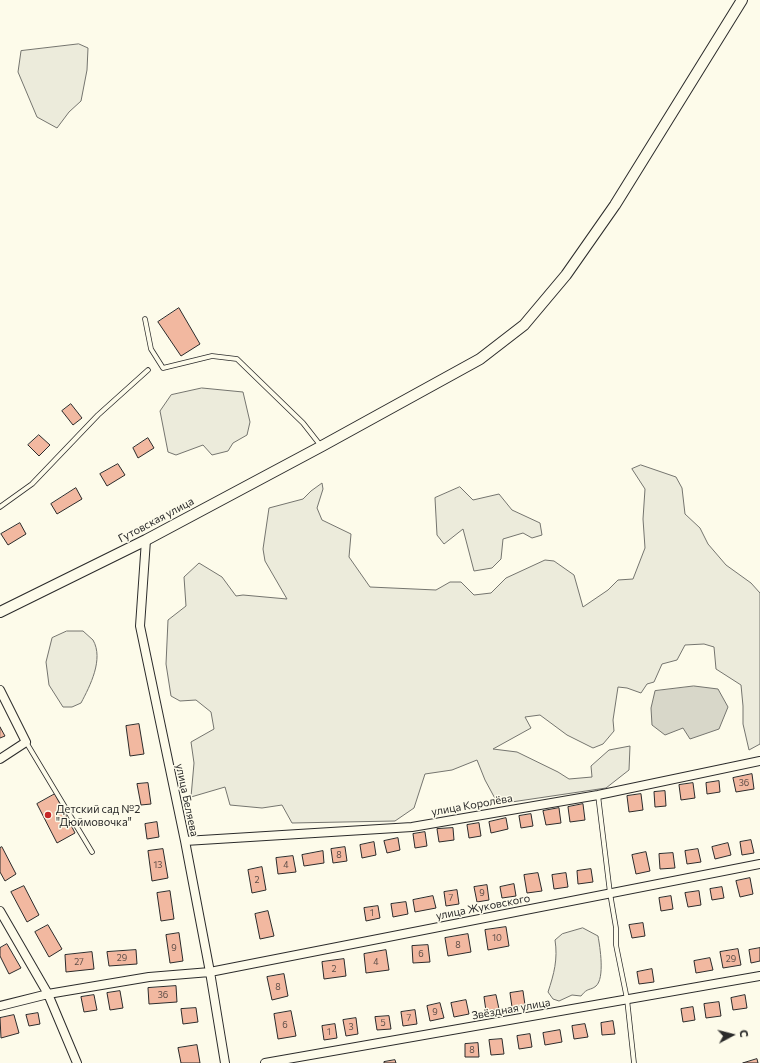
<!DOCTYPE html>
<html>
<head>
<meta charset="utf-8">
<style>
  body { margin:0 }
  #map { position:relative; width:760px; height:1063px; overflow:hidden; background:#fdfbea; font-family:Commissioner,sans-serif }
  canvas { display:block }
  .north { position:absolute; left:712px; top:1015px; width:40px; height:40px; -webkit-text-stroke:3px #fdfbea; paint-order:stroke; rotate:83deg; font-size:11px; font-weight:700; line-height:16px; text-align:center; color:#2b2b2b }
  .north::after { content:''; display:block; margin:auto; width:14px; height:18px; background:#2b2b2b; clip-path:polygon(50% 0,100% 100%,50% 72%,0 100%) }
</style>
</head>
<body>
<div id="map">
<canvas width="760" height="1063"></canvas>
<div class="north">С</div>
</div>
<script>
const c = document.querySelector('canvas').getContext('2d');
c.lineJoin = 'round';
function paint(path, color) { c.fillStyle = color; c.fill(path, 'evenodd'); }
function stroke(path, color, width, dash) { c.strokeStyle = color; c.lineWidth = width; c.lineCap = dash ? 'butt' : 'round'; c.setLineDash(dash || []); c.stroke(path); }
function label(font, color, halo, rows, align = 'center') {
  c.font = font + ' Commissioner,sans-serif'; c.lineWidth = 3; c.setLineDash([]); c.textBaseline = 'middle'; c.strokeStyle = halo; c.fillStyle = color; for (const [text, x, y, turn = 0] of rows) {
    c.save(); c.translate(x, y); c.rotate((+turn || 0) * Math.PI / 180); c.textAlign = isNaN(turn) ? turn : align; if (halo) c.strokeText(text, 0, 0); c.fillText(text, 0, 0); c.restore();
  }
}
const green = new Path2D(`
  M79,44L88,48L87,70L81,101L69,112L57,128L37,117L18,72L21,51Z
  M202,388L243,392L250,422L247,435L233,443L228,451L212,455L203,445L176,455L168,452L160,411L171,395Z
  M641,465L676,477L682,488L685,514L700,528L708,544L726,565L751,583L760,593V744L749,750L743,724V706L741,685L716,669L714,647L704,644L685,645L677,660L662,664L654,682L647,684L641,693L627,688L618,687L613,720L614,731L603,744L593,748L567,735L540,715L525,717L531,728L493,749L517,752L558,772L569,779L592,777L591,766L609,750L630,746L629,770L606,788L498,804L485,780L477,760L452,770L425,774L414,808L395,821L292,823L282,805L262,808L230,805L225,787L191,797L194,763L191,742L214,729L211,712L196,700L180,701L171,696L166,664L168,620L186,606L184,577L199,563L222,577L236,596L243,595L287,599L265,561L263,549L269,508L303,499L311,491L322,483L323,489L317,508L322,520L351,534L349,557L370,587L436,590L450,582H461L474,595L491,593L506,578L545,560L554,561L574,575L583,607L608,590L618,580L633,579L645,548L643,519L645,489L632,469Z
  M460,487L473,500L499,494L512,510L540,523L542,535L532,538L523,533L503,539L501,559L492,568L474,571L463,529L444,544L437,535L435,498Z
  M67,631H83C86,634 90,637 93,640C104,659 90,686 81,703L72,707H63L49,685L46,662L52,638Z
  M583,928L598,936C600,947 605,978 596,986C590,991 588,987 581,996L572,995L559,1001L553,999L548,992C554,974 558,959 555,940L562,934Z`);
paint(green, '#ecebdb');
stroke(green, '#74746e', 1);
const water = new Path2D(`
  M694,686L718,689L728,707L719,729L690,739L683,728L665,735L652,725L651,708L655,691Z`);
paint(water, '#d8d7c9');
stroke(water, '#74746e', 1);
const building = new Path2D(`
  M179,308L200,344L181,356L158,322Z
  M71,404L82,418L73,425L62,411Z
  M39,435L50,445L39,456L28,445Z
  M148,438L154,448L138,458L133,448Z
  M118,464L125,475L107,486L100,474Z
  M76,488L82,499L57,514L51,504Z
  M20,523L26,534L8,545L1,534Z
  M139,724L144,754L130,756L126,726Z
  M0,727L5,736L0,738Z
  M752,774L754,789L736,792L733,778Z
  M719,781L720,792L707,794L706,783Z
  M148,783L151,804L141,805L137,784Z
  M693,783L695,798L681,800L679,785Z
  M665,791L666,806L655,807L654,792Z
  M55,794L75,833L57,843L37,804Z
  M641,794L643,810L629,812L627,796Z
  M583,804L585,820L570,822L568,807Z
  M559,808L561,823L546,825L543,811Z
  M531,814L533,826L521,828L519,816Z
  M506,818L508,829L491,833L489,822Z
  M157,822L159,837L147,839L145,824Z
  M479,823L481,836L469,838L467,825Z
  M453,828L454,840L439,842L437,829Z
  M425,832L427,846L415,848L413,834Z
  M398,838L400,850L387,853L384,841Z
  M751,840L754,853L742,855L740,842Z
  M374,842L376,855L362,858L360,845Z
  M728,843L731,855L715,859L712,847Z
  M2,847L16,874L5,881L0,872V848Z
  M345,847L347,861L333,863L331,849Z
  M163,849L168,878L152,881L148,851Z
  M698,849L701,862L687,864L685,851Z
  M323,851L324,863L304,866L302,855Z
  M646,852L650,871L636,874L632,855Z
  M673,853L675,868L660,869L659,854Z
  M293,856L296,872L278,874L276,858Z
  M262,867L266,890L252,893L248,870Z
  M591,869L593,882L578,884L577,871Z
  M538,873L542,891L527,893L524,875Z
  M566,873L568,887L554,889L552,875Z
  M750,878L753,894L740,897L736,881Z
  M514,884L516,896L502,898L500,887Z
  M487,885L489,900L477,902L474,887Z
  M24,886L39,915L27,922L11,892Z
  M722,887L724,898L712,900L710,889Z
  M457,890L459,904L446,906L444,892Z
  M170,891L174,919L161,921L157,893Z
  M699,891L701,905L688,907L685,893Z
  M433,896L436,908L415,912L413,900Z
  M671,896L673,909L661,911L659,898Z
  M406,902L408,914L393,917L391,904Z
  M378,906L380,918L366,921L364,908Z
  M268,911L274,936L260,939L255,914Z
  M643,923L645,936L632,938L629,925Z
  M48,925L62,949L49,957L35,932Z
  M506,927L509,946L488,950L485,930Z
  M179,933L183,961L170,963L166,935Z
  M468,934L471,952L448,956L445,938Z
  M7,944L21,968L9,974L0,956V948Z
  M428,945L430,962L413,963L412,946Z
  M760,948V961L751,963L749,950Z
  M738,949L741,965L723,968L720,952Z
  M136,950L137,964L109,966L107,952Z
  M386,950L389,970L366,973L364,954Z
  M92,952L94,969L66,972L65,955Z
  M710,958L713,970L696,973L694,961Z
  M344,959L346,976L324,979L322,962Z
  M652,969L654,982L639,984L637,972Z
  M284,974L288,996L272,1000L267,977Z
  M176,986L177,1002L149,1004L148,988Z
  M120,991L123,1008L110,1010L107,993Z
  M523,991L525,1005L512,1007L510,993Z
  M94,995L97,1010L84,1012L81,997Z
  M496,995L499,1009L486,1011L484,997Z
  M745,995L747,1008L733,1010L731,998Z
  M466,1000L469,1014L454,1017L451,1003Z
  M719,1002L721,1016L706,1018L704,1004Z
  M440,1003L444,1018L430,1021L427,1006Z
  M693,1007L695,1020L683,1022L681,1009Z
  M196,1008L198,1022L183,1024L181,1009Z
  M415,1010L417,1024L403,1026L401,1012Z
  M291,1011L296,1036L278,1039L274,1014Z
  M38,1013L40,1024L29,1026L26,1015Z
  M14,1015L19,1033L1,1038L0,1018Z
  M389,1016L391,1029L377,1030L375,1017Z
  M356,1018L358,1034L346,1036L343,1020Z
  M613,1021L615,1034L602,1035L601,1023Z
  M335,1024L337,1038L324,1040L322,1026Z
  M585,1024L588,1037L574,1039L572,1026Z
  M560,1030L562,1042L545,1045L543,1033Z
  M530,1034L532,1047L519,1049L517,1036Z
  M502,1039L504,1054L491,1055L489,1040Z
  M478,1043L479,1057H465V1044Z
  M197,1045L200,1063H181L178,1048Z
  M757,1059L758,1063H743Z
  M395,1060L396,1063H384V1062Z`);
paint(building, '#f2b8a0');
stroke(building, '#2b2b2b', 1);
const service = new Path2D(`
  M145,319L151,349L163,368L212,356L237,359L303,423L321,446
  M0,507L32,484L98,415L148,370
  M26,742L92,852
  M598,795L610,893L616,928V945L627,999L634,1063`);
const minor = new Path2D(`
  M146,540L140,626L185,841L210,972L225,1063
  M0,690L26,742L0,759
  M185,841L412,827L598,795L760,761
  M0,911L48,994L77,1063
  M0,1006L48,994L149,977L210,972L760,864
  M265,1063L760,976`);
const tertiary = new Path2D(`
  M0,612L146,540L322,446L480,359L524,325L566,275L615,205L742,0`);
stroke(service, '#2b2b2b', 5.5);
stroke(minor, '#2b2b2b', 10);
stroke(tertiary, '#2b2b2b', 12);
stroke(service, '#fdfbea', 4);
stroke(minor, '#fdfbea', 8);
stroke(tertiary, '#fdfbea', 10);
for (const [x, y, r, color] of [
  [48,815,4,"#c62828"]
]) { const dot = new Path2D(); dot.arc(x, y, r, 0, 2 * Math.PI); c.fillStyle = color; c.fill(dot); stroke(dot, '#fdfbea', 1.5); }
label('9px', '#5d4e48', null, [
  ["36",744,783],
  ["8",339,855],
  ["13",158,865],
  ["4",286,865],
  ["2",257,880],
  ["9",482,893],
  ["7",451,898],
  ["1",372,913],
  ["10",497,938],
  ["8",458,945],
  ["9",174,948],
  ["6",421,954],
  ["29",122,958],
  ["29",731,959],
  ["27",79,962],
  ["4",376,962],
  ["2",334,969],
  ["8",278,987],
  ["36",163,995],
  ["9",435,1012],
  ["7",409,1018],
  ["5",383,1023],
  ["6",285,1025],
  ["3",351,1027],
  ["1",329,1032],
  ["8",472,1050]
]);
label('11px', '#2b2b2b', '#fdfbea', [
  ["Гутовская улица",156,520,-28],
  ["улица Беляева",187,800,78],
  ["улица Королёва",472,805,-10],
  ["улица Жуковского",483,907,-11],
  ["Звёздная улица",511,1009,-10]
]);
label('11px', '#2b2b2b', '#fdfbea', [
  ["Детский сад №2",56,809],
  ["\"Дюймовочка\"",56,822]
], 'left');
</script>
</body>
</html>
